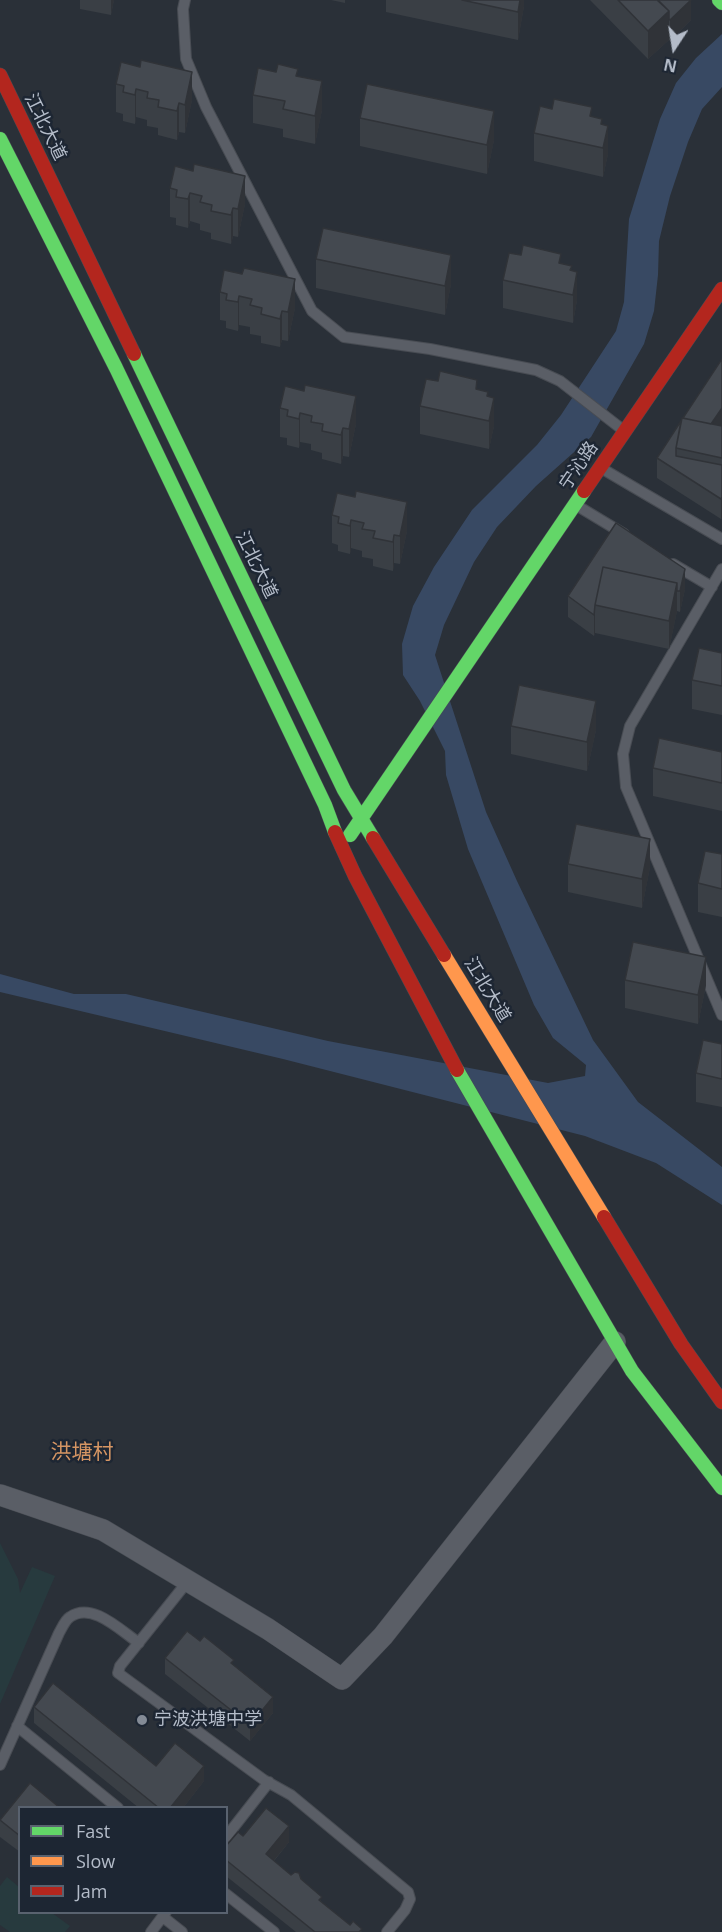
<!DOCTYPE html>
<html>
<head>
<meta charset="utf-8">
<style>
  body { margin:0 }
  #map { position:relative; width:722px; height:1932px; overflow:hidden; background:#2a3038; font-family:"Open Sans",sans-serif }
  canvas { display:block }
  .legend { position:absolute; left:18px; top:1806px; width:210px; height:108px; box-sizing:border-box; background:#1d2633; border:2px solid #59626f; margin:0; padding:8px 10px; list-style:none; font-size:18px; color:#b4bcc9 }
  .legend li { display:flex; align-items:center; gap:12px; height:30px }
  .legend b { width:30px; border:2px solid #59626f }
  .north { position:absolute; left:644px; top:18px; width:60px; height:60px; -webkit-text-stroke:4px #1d2633; paint-order:stroke; rotate:192deg; font-size:16px; font-weight:700; line-height:24px; text-align:center; color:#b4bcc9 }
  .north::after { content:''; display:block; margin:auto; width:21px; height:27px; background:#b4bcc9; clip-path:polygon(50% 0,100% 100%,50% 72%,0 100%) }
</style>
</head>
<body>
<div id="map">
<canvas width="722" height="1932"></canvas>
<ul class="legend">
<li><b style="height:8px;background:#63d668"></b>Fast</li>
<li><b style="height:8px;background:#ff974d"></b>Slow</li>
<li><b style="height:8px;background:#b3261e"></b>Jam</li>
</ul>
<div class="north">N</div>
</div>
<script>
const c = document.querySelector('canvas').getContext('2d');
c.lineJoin = 'round';
function paint(path, color) { c.fillStyle = color; c.fill(path, 'evenodd'); }
function stroke(path, color, width, dash) { c.strokeStyle = color; c.lineWidth = width; c.lineCap = dash ? 'butt' : 'round'; c.setLineDash(dash || []); c.stroke(path); }
function label(font, color, halo, rows, align = 'center') {
  c.font = font + ' "Open Sans","Noto Sans SC",sans-serif'; c.lineWidth = 5; c.setLineDash([]); c.textBaseline = 'middle'; c.strokeStyle = halo; c.fillStyle = color; for (const [text, x, y, turn = 0] of rows) {
    c.save(); c.translate(x, y); c.rotate((+turn || 0) * Math.PI / 180); c.textAlign = isNaN(turn) ? turn : align; if (halo) c.strokeText(text, 0, 0); c.fillText(text, 0, 0); c.restore();
  }
}
paint(new Path2D(`
  M0,1543L18,1579L20,1593L32,1567L55,1576L0,1704Z
  M7,1877L19,1887L20,1912L52,1913L70,1926L65,1932H10L0,1925V1886Z`), '#273a3e');
paint(new Path2D(`
  M722,34V87L702,109L688,142L670,196L659,241L658,275L654,311L644,344L591,437L536,486L497,527L474,562L444,625L435,655L486,812L517,881L593,1040L638,1102L722,1167V1205L656,1163L585,1136L283,1059L0,992V974L74,994H126L328,1041L548,1083L585,1076L586,1065L553,1038L534,1005L468,849L446,775L445,751L420,701L403,675L402,644L413,606L434,567L472,510L537,445L561,415L616,331L624,302L629,219L660,119L676,83L696,58Z`), '#384963');
const lane = new Path2D(`
  M185,0L183,9L186,59L206,107L312,311L344,337L430,349L536,370L560,381L623,430
  M601,468L722,539
  M576,505L624,534
  M673,564L712,587
  M722,569L630,726L623,754L626,787L722,1015
  M188,1581L120,1666L118,1673L264,1780L291,1795L408,1892L410,1899L405,1910L387,1932
  M17,1726L118,1808
  M0,1765L59,1633C62,1628 65,1620 70,1617C92,1601 121,1631 139,1643
  M226,1837L269,1782
  M226,1894L274,1932
  M163,1917L182,1932
  M151,1932L166,1912`);
const street = new Path2D(`
  M0,1495L103,1530L268,1629L342,1679L383,1636L615,1342`);
const fast = new Path2D(`
  M719,0L722,3
  M0,139L116,368L325,805L335,832
  M134,354L344,790L373,838
  M350,835L584,491
  M457,1070L632,1371L722,1488`);
const slow = new Path2D(`
  M444,955L604,1217`);
const jam = new Path2D(`
  M0,75L134,354
  M584,491L722,289
  M335,832L355,876L457,1070
  M373,838L444,955
  M604,1217L681,1344L722,1402`);
stroke(lane, '#484c53', 12);
stroke(street, '#484c53', 22);
stroke(fast, '#484c53', 15);
stroke(slow, '#484c53', 15);
stroke(jam, '#484c53', 15);
stroke(lane, '#5a5e66', 10);
stroke(street, '#5a5e66', 21);
stroke(fast, '#63d668', 14);
stroke(slow, '#ff974d', 14);
stroke(jam, '#b3261e', 14);
paint(new Path2D(`
  M80,0H114L111,15L80,9Z
  M331,0H345V3Z
  M386,0H524V6L518,40L386,12Z
  M590,0H691V20L670,41L669,40L648,59Z
  M298,77L322,110L315,144L283,137V129L253,123V95Z
  M116,84L192,100L185,133L179,132L177,140L158,135V128L147,126V120L136,117L135,124L123,121V114L116,112Z
  M592,117L602,124L608,154L603,177L534,161V133Z
  M360,118L494,140L487,174L360,146Z
  M170,188L245,204L238,237L233,236L231,244L211,239V233L200,230V224L190,221L188,228L176,225V218L170,217Z
  M521,255L561,263L572,271L577,300L573,323L503,308V280Z
  M316,259L451,284L445,315L316,288Z
  M220,292L295,308L288,341L282,340L280,347L261,343V336L250,334V327L239,325L238,331L226,328V321L220,320Z
  M722,359V518L721,519L657,478V458Z
  M477,389L488,397L494,426L489,449L420,434V406Z
  M280,408L356,424L349,457L343,456L341,464L322,459V453L311,450V444L300,442L299,448L287,445V438L280,437Z
  M332,515L407,531L400,564L394,563L393,571L373,566V559L362,557V551L351,548L350,554L338,551V545L332,543Z
  M685,589L680,612L677,611L669,649L595,633L594,636L568,617V596Z
  M722,653V715L692,709V680Z
  M511,726L596,730L587,771L511,754Z
  M722,752V811L653,796V768Z
  M722,854V917L698,912V883Z
  M568,864L650,867L642,908L568,892Z
  M625,980L706,985L698,1024L625,1008Z
  M722,1044V1107L696,1102V1073Z
  M200,1641L234,1666L273,1713L250,1741L165,1674V1658Z
  M34,1707L156,1766L204,1781L183,1808H139L34,1723Z
  M20,1808V1852L0,1837V1820Z
  M243,1836L289,1842L274,1861L291,1875L301,1879L322,1902L350,1925L362,1932H296L226,1876V1846Z`), '#3a3f45');
paint(new Path2D(`
  M111,0H114L111,15Z
  M520,0H524V6L518,40V12Z
  M691,0V20L670,41V20Z
  M669,11V40L648,59V31Z
  M192,72V100L185,133V105Z
  M322,81V110L315,144V116Z
  M136,89V117L135,124V95Z
  M179,103V132L177,140V111Z
  M494,111V140L487,174V145Z
  M608,126V154L603,177V148Z
  M245,176V204L238,237V209Z
  M190,193V221L188,228V199Z
  M233,208V236L231,244V215Z
  M451,255V284L445,315V286Z
  M577,272V300L573,323V295Z
  M295,279V308L288,341V312Z
  M239,296V325L238,331V302Z
  M282,311V340L280,347V319Z
  M356,396V424L349,457V429Z
  M494,398V426L489,449V421Z
  M722,408V428L706,431Z
  M300,413V442L299,448V419Z
  M343,428V456L341,464V435Z
  M722,497V518L721,519V499Z
  M407,502V531L400,564V536Z
  M351,520V548L350,554V526Z
  M394,535V563L393,571V542Z
  M685,569V589L680,612V591Z
  M677,583V611L669,649V621Z
  M595,612V633L594,636V615Z
  M596,701V730L587,771V742Z
  M650,839V867L642,908V879Z
  M706,957V985L698,1024V995Z
  M273,1697V1713L250,1741V1725Z
  M204,1766V1781L183,1808H170Z
  M289,1826V1842L266,1870V1854Z`), '#303338');
const building = new Path2D(`
  M462,0H520L518,12Z
  M618,0H658L669,11L648,31Z
  M659,0H691L670,20L669,19V11L658,1Z
  M141,60L192,72L185,105L179,103L177,111L158,107L159,100L147,98L148,92L136,89L135,95L123,92L124,86L116,84L121,62L140,67Z
  M278,64L298,69L296,76L322,81L315,116L283,109L285,101L253,95L258,68L276,72Z
  M367,84L494,111L487,145L360,118Z
  M554,99L592,107L590,116L602,119L601,124L608,126L603,148L534,133L540,106L552,109Z
  M194,164L245,176L238,209L233,208L231,215L211,211L212,205L200,202L202,196L190,193L188,199L176,197L177,190L170,188L175,166L193,171Z
  M323,228L451,255L445,286L316,259Z
  M523,245L561,254L559,263L572,266L570,270L577,272L573,295L503,280L509,253L521,255Z
  M244,268L295,279L288,312L282,311L280,319L261,314L262,308L250,305L252,299L239,296L238,302L226,300L227,294L220,292L224,270L242,274Z
  M722,359V408L711,424L683,418Z
  M440,371L477,380L476,389L488,392L487,396L494,398L489,421L420,406L426,379L438,381Z
  M305,385L356,396L349,429L343,428L341,435L322,431L323,424L311,422L312,416L300,413L299,419L287,416L288,410L280,408L285,386L304,391Z
  M682,418L722,426V458L676,448Z
  M681,421L676,448V456L722,465V497L721,499L657,458Z
  M356,491L407,502L400,536L394,535L393,542L373,538L375,531L362,529L364,523L351,520L350,526L338,523L339,517L332,515L337,493L355,497Z
  M616,523L685,569L680,591H677V583L603,567L595,605L594,615L568,596Z
  M603,567L677,583L669,621L595,605Z
  M699,648L722,653V686L692,680Z
  M519,685L596,701L587,742L511,726Z
  M659,738L722,752V783L653,768Z
  M576,824L650,839L642,879L568,864Z
  M705,851L722,854V889L698,883Z
  M633,942L706,957L698,995L625,980Z
  M703,1040L722,1044V1079L696,1073Z
  M187,1631L200,1641L204,1636L234,1660L231,1663L273,1697L250,1725L165,1658Z
  M53,1683L156,1766L175,1743L204,1766L170,1808H159L34,1707Z
  M30,1783L60,1808H20V1836L0,1820Z
  M266,1808L289,1826L266,1854L291,1875L295,1872L299,1873L301,1879L322,1897L319,1900L350,1925L353,1921L362,1929L359,1932H315L226,1860V1846L238,1832L243,1836Z`);
paint(building, '#444950');
stroke(building, '#303338', 1.5);
for (const [x, y, r, color] of [
  [142,1720,6,"#848b96"]
]) { const dot = new Path2D(); dot.arc(x, y, r, 0, 2 * Math.PI); c.fillStyle = color; c.fill(dot); stroke(dot, '#1d2633', 2); }
label('18px', '#b4bcc9', '#1d2633', [
  ["江北大道",45,127,64],
  ["宁沁路",579,466,-56],
  ["江北大道",256,565,64],
  ["江北大道",487,990,59]
]);
label('18px', '#b4bcc9', '#1d2633', [
  ["宁波洪塘中学",154,1720]
], 'left');
label('21px', '#d59563', '#1d2633', [
  ["洪塘村",82,1453]
]);
</script>
</body>
</html>
